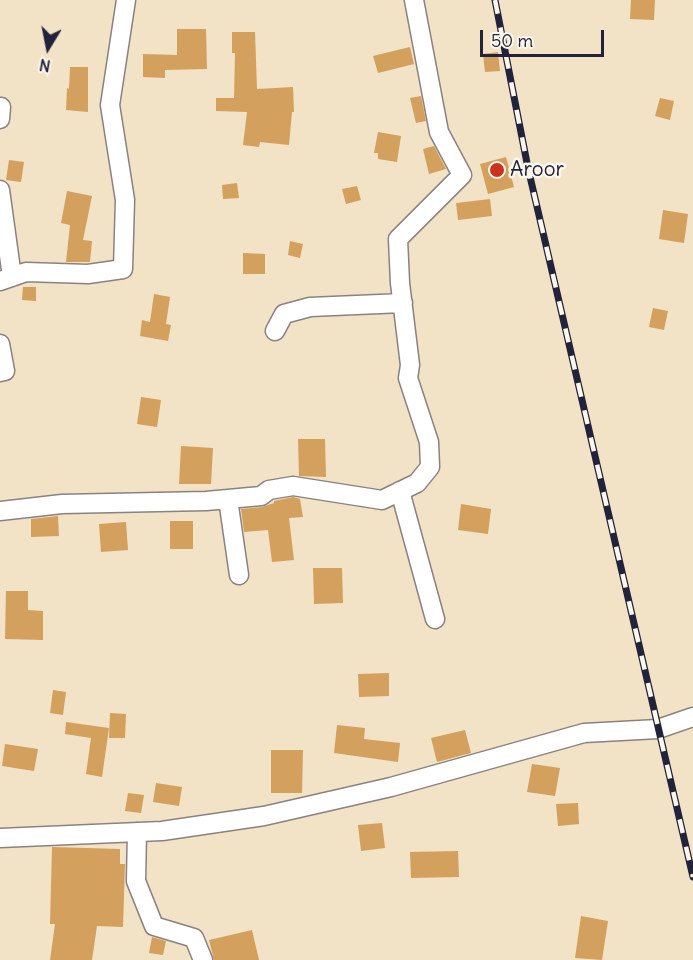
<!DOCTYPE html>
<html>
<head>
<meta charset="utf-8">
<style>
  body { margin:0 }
  #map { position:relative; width:693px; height:960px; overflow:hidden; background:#f2e2c6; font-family:Delius,sans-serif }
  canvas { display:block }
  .north { position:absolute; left:18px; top:18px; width:60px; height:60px; -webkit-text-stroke:4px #fbf7ec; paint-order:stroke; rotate:190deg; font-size:16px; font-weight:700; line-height:24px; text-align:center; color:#22223b }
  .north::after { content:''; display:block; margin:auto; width:21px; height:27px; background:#22223b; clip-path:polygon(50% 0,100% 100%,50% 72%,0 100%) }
  .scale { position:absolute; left:480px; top:30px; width:124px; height:27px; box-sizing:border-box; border:3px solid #22223b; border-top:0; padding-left:8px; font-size:18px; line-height:21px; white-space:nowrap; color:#22223b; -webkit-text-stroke:4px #fbf7ec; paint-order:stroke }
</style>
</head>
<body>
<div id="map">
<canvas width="693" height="960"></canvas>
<div class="north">N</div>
<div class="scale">50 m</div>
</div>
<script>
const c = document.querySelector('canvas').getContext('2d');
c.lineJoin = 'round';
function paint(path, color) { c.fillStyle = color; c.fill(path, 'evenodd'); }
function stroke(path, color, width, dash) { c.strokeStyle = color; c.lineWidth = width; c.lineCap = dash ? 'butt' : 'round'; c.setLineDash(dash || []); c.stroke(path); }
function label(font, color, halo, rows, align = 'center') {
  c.font = font + ' Delius,sans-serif'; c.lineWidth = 5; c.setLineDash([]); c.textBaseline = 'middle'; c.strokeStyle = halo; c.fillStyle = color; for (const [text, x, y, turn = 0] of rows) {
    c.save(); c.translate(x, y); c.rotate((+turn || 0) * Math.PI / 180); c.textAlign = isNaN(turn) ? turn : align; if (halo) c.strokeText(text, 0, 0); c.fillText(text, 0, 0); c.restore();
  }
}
paint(new Path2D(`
  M631,0H655L654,20L630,19Z
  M177,29H206L207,69L165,70V78L143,77V54L177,55Z
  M232,32H255L257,89L293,87L294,112H292L289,145L260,142L259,147L243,145L247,112L216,111V98H234L235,53H232Z
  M410,47L414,64L378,73L373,56Z
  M498,52L500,71L485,72L483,54Z
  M70,67H88V112L66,110L67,88L69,89Z
  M421,96L426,121L416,123L410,98Z
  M660,98L674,101L670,120L655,116Z
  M378,132L401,136L397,162L378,159V153H374Z
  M434,146L446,169L429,174L423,149Z
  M506,157L514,187L488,194L480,164Z
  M9,160L24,162L21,182L6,180Z
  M237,183L239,198L223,199L222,185Z
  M357,186L361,200L346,204L342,189Z
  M67,191L92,196L83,240L92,241L90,262H66L70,225L61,223Z
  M490,199L492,216L458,220L456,203Z
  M663,210L688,214L684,243L659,239Z
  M290,241L303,244L300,258L288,255Z
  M243,253L265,254V274H243Z
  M23,287H36V301L22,300Z
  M154,294L170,297L166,324L171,325L168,341L140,336L142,320L150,322Z
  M653,308L668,311L664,330L649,327Z
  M141,397L161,400L157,427L137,424Z
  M298,439H325L326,477L299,476Z
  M181,446L213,448L211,484H179Z
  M293,497L300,499L303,517L289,518L294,560L272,562L268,530L244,532L241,509L262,507L274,503V501Z
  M461,504L491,509L488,534L458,530Z
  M58,516L59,536L31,537V519Z
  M170,521H193V549H170Z
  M126,522L128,550L101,552L99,524Z
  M313,568H342L343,603L314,604Z
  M6,591H28V610L43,611V640L5,639Z
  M389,673V696L359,697L358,674Z
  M53,690L66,692L63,715L50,713Z
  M110,713L126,714L125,738H109Z
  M66,722L109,728L102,777L86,774L91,738L65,734Z
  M337,725L365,728L364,739L400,743L398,762L334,753Z
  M465,730L471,753L437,762L431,738Z
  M5,744L38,749L34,771L2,766Z
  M271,750H303L302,793H271Z
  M532,764L560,768L555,796L527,792Z
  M156,783L182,787L179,806L153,802Z
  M128,793L144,795L141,813L125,811Z
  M578,803L579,824L558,826L556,804Z
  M382,823L385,848L361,851L358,825Z
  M52,847L120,849V864H125L123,927L97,926L92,960H50L55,924H50Z
  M458,851L459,877L411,878L410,852Z
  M581,916L608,921L602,960L575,958Z
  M252,930L259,960H214L209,940Z
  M152,937L166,941L163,955L149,953Z`), '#d3a05d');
const minor = new Path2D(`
  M0,119L1,107
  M0,190L12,277
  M0,281L26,272L88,274L123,269L125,200L110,105L126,0
  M275,331L284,314L310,307L403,303
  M0,344L5,371L0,372
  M400,491L435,619
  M228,499L239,575
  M0,511L62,504L206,501L261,496L269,490L293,486L382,500L417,483L430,467L429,442L408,378L410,365L400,283L398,239L462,175L439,132L414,0
  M137,832L136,881L154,926L194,938L203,960
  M0,838L162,831L264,816L391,787L584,733L658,729L693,717`);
stroke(minor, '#8a8280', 21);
stroke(minor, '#fff', 18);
const rail = new Path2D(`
  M495,0L528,168L693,877`);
stroke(rail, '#22223b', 7);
stroke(rail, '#fbf7ec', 4.5, [14]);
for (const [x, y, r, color] of [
  [497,170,8,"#c8321e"]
]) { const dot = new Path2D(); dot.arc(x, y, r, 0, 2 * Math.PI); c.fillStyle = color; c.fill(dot); stroke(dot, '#fbf7ec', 2); }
label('21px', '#22223b', '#fbf7ec', [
  ["Aroor",510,170]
], 'left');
</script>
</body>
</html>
